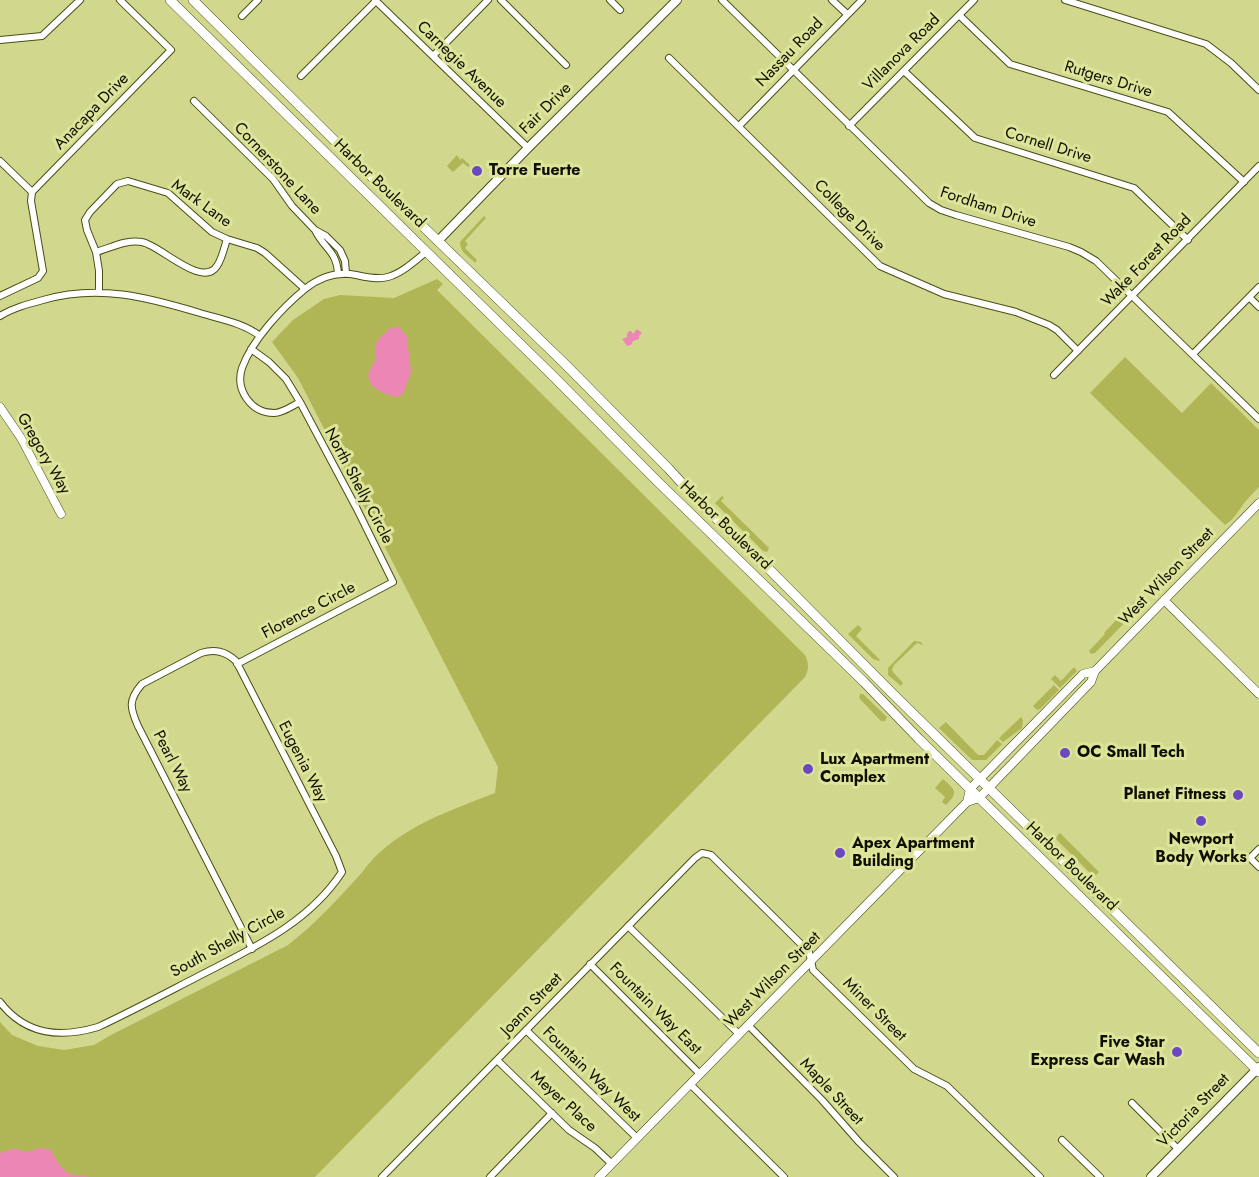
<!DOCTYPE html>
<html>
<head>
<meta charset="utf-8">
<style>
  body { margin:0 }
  canvas { display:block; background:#d1d78d }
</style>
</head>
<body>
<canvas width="1259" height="1177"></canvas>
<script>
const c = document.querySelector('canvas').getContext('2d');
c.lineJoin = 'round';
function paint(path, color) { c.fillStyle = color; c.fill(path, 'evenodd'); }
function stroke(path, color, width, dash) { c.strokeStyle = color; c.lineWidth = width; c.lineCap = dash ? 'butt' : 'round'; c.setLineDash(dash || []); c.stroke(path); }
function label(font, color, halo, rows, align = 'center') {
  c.font = font + ' Jost,sans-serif'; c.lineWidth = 6; c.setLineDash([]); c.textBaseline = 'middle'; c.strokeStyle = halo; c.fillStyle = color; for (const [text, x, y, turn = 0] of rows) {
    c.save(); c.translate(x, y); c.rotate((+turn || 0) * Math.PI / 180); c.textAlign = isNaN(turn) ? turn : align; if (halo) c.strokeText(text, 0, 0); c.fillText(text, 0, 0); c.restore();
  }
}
paint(new Path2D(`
  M457,155L460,160L462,158L470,165L468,167L463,163L453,172L447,166Z
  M484,216L486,218L465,241L468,244L465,248L477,260L475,263C469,256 460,253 460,242Z
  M437,279L443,284L437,290L805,655C809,663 809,669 805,677L315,1177H0V1022L12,1035L38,1046L64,1050L94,1045L111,1035L288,945C314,925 335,902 357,878C366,868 374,856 385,848C417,821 457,808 495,793L498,767L298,378L272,342L293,320L324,299L340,295L394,298Z
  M1125,357L1182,413L1211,383L1259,430V487C1253,493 1247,499 1242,506C1236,514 1233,520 1225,525L1090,393Z
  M722,496L724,498L721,501L769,548L767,552L763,551L715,503Z
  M1136,599L1139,602L1138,609L1095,653L1091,654L1089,651L1105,634L1104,633Z
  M858,625L862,629L856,636L880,660L879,661L873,659L848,634Z
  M914,641L921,642L928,653L923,645L917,643L894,665L892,670L893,672L903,683L901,686L888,675V668Z
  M1074,667L1077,671L1060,688L1051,679L1055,675L1061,681Z
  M1054,685L1059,690L1040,709L1037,710L1033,706Z
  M860,694H863L887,717L885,721H881L859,698Z
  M1021,717L1023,720L1022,728L1003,742L999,738Z
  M946,722L978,755H984L997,740L1002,744L986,760H972L939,728Z
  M943,779C955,790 959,792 946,805L942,802L945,797L935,788Z
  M1060,833L1099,872L1094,877L1055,838Z`), '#b0b555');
paint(new Path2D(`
  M394,327L400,328L407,337L411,372L403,394L398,397C390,396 376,391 371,384C369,381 369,377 368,374L375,361V346L377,341L389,329Z
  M637,329L642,333L639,336V339L633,341L631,345L627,346L622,339L627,337V334L629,331H631L633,334Z
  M41,1148L51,1150C56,1160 63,1174 75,1175C81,1176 85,1176 91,1177H0V1153L12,1149H17L26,1152Z`), '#ec87b5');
const minor = new Path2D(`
  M375,0L528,148
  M501,0L566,65
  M610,0L620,10
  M722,0L929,203L941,210L956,215L1069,247L1081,252L1096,261L1259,419
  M832,0L847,14
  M1065,0L1206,44L1231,63L1259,90
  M959,15L1010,64L1168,112L1244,182
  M242,16L258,0
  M0,40L42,36L80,0
  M433,56L488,0
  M669,58L880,266L944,294L1016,312L1049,325L1057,330L1078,351
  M904,71L975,138L1134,188L1188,240
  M301,76L376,1
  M194,101L273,179L292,206L315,230L326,236L340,250L345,261L346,274
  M739,126L862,0
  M849,126L974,0
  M0,161L32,192L31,201L43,271L38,278L0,296
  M32,192L171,50L120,0
  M315,230C324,249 337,251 338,274
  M96,252C110,248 127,239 142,242C160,245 202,289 217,266C222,259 224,248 227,239
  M99,292V271L96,252L87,230L85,220L90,212L117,184L128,181L168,193L212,232L227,239L257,248L265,253L305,289
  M1249,297L1259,307
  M0,316C13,308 28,304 43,300C98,284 147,297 200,313C220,319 243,323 260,336
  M1193,354L1259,287
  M1054,375L1259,166
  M300,402C292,406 283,413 274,413C251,413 235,390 242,368C252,340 282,308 305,289C320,277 336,271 356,275C366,277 377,280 388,277C402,273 415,261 426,252
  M237,664L393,582L357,509L300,402L286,379L269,362L251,349
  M1259,849L1250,858L1259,867
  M628,926L739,1034
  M590,964L700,1074
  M0,1002C26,1036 61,1038 98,1027C132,1011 164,994 197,977C251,949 308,924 342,872L336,856L236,661C225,651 215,649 201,653L142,684C128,700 130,708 138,726L252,949
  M748,1025L822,1100L859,1142L894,1177
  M526,1030L637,1138
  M497,1060L569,1130L595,1148L612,1164
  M690,1084L784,1177
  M1132,1103L1178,1149
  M1062,1140L1100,1177
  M382,1177L695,858L702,853L711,855L809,952L813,970L914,1069L947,1086L1040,1177
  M490,1177L552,1113`);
const tertiary = new Path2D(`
  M0,407L21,438L61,514
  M1164,600L1259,694
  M967,802L970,789L1083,674L1095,671
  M599,1177L967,802L979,798L1091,682L1095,671L1259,503`);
const secondary = new Path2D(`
  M438,241L528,148L677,0
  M1151,1177L1259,1067`);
const primary = new Path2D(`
  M170,0L552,375L656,480L864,682L919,739L1259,1072
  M193,0L345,151L564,363L668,468L701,504L771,571L891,692L1259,1053`);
stroke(minor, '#4b4e16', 8);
stroke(tertiary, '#4b4e16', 9);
stroke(secondary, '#4b4e16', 10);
stroke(primary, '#4b4e16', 10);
stroke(minor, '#fff', 6);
stroke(tertiary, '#fff', 8);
stroke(secondary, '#fff', 8);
stroke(primary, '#fff', 9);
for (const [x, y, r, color] of [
  [477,171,6,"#6a48c1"],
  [1065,753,6,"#6a48c1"],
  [808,769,6,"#6a48c1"],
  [1238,795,6,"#6a48c1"],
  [1201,821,6,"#6a48c1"],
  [840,853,6,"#6a48c1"],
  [1177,1052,6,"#6a48c1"]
]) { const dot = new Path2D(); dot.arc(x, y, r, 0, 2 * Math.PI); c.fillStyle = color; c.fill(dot); stroke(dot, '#dee49a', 2); }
label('16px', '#0f0f00', '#dee49a', [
  ["Nassau Road",790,53,-46],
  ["Villanova Road",902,53,-45],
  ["Carnegie Avenue",461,65,44],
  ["Rutgers Drive",1108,80,17],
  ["Fair Drive",546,109,-45],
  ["Anacapa Drive",92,112,-46],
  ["Cornell Drive",1048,146,17],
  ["Cornerstone Lane",277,169,47],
  ["Harbor Boulevard",379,184,44],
  ["Mark Lane",201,204,36],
  ["Fordham Drive",988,208,18],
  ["College Drive",849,216,45],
  ["Wake Forest Road",1147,261,-46],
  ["Gregory Way",43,454,60],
  ["North Shelly Circle",358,486,62],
  ["Harbor Boulevard",725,526,44],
  ["West Wilson Street",1167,577,-46],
  ["Florence Circle",309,611,-28],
  ["Pearl Way",172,762,63],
  ["Eugenia Way",302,762,63],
  ["Harbor Boulevard",1071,867,44],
  ["South Shelly Circle",228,943,-29],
  ["West Wilson Street",773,980,-45],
  ["Joann Street",532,1005,-46],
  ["Fountain Way East",655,1009,45],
  ["Miner Street",874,1010,45],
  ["Fountain Way West",591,1075,44],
  ["Maple Street",831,1092,47],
  ["Meyer Place",563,1102,42],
  ["Victoria Street",1194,1111,-46]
]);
label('bold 16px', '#0f0f00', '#dee49a', [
  ["Torre Fuerte",489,171],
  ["OC Small Tech",1077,753],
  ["Lux Apartment",820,760],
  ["Complex",820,778],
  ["Planet Fitness",1226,795,"right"],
  ["Newport",1201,840,"center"],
  ["Body Works",1201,858,"center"],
  ["Apex Apartment",852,844],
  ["Building",852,862],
  ["Five Star",1165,1043,"right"],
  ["Express Car Wash",1165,1061,"right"]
], 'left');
</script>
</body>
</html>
